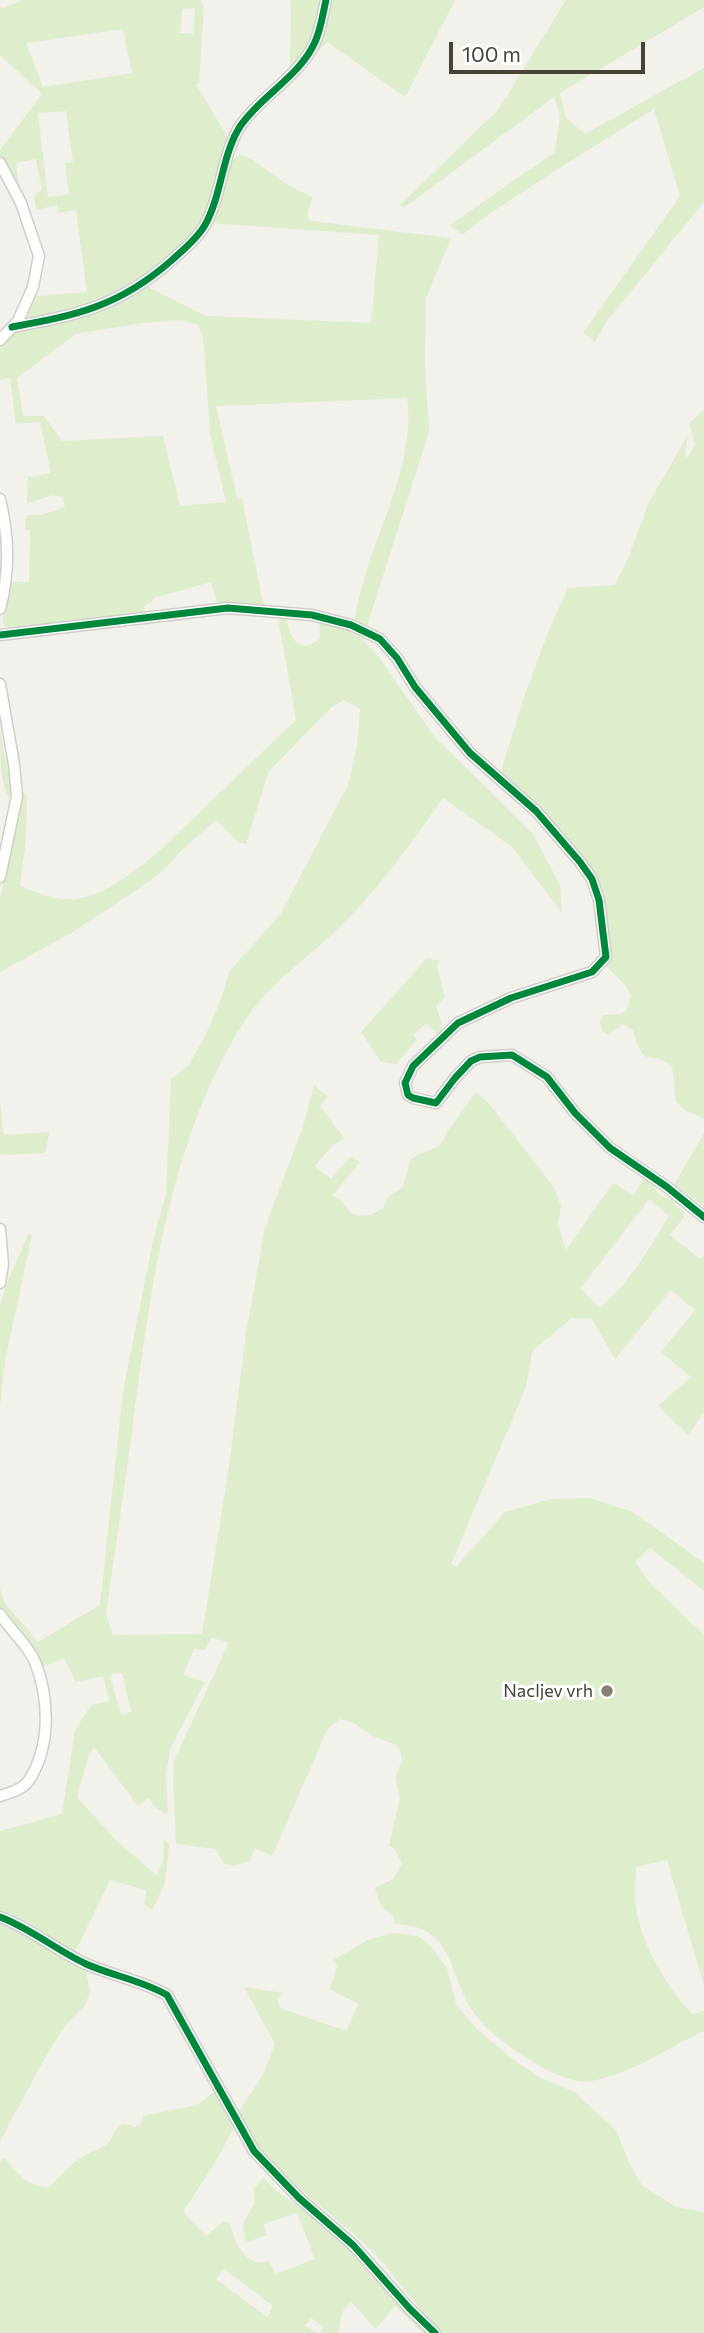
<!DOCTYPE html>
<html>
<head>
<meta charset="utf-8">
<style>
  body { margin:0 }
  #map { position:relative; width:704px; height:2333px; overflow:hidden; background:#f2f1ec; font-family:Commissioner,sans-serif }
  canvas { display:block }
  .scale { position:absolute; left:449px; top:42px; width:196px; height:32px; box-sizing:border-box; border:4px solid #494337; border-top:0; padding-left:9px; font-size:21px; line-height:24px; white-space:nowrap; color:#494337; -webkit-text-stroke:5px #fff; paint-order:stroke }
</style>
</head>
<body>
<div id="map">
<canvas width="704" height="2333"></canvas>
<div class="scale">100 m</div>
</div>
<script>
const c = document.querySelector('canvas').getContext('2d');
c.lineJoin = 'round';
function paint(path, color) { c.fillStyle = color; c.fill(path, 'evenodd'); }
function stroke(path, color, width, dash) { c.strokeStyle = color; c.lineWidth = width; c.lineCap = dash ? 'butt' : 'round'; c.setLineDash(dash || []); c.stroke(path); }
function label(font, color, halo, rows, align = 'center') {
  c.font = font + ' Commissioner,sans-serif'; c.lineWidth = 6; c.setLineDash([]); c.textBaseline = 'middle'; c.strokeStyle = halo; c.fillStyle = color; for (const [text, x, y, turn = 0] of rows) {
    c.save(); c.translate(x, y); c.rotate((+turn || 0) * Math.PI / 180); c.textAlign = isNaN(turn) ? turn : align; if (halo) c.strokeText(text, 0, 0); c.fillText(text, 0, 0); c.restore();
  }
}
paint(new Path2D(`
  M22,0H200L204,7L199,83L196,84L229,140L207,213L192,236L173,257L107,302L29,320L28,312L36,296L87,292L76,210L59,213L57,205L36,210L34,196L42,190L36,159L16,163L19,186L17,187L0,155V150L42,94L0,55V6L2,9ZM195,8L193,34L180,33L182,9ZM123,29L132,73L43,87L26,43ZM66,111L73,162L65,163L69,194L48,197L38,113Z
  M291,0H323C318,26 310,51 290,70Z
  M329,0H455L405,97L327,42L315,55L312,53Z
  M566,0H704V7L560,93L566,118L585,134L704,68V202L607,321L595,342L583,333L680,196L654,109L553,172L489,214L462,235L450,225L555,152L560,116L554,97L405,207L399,206L498,110Z
  M240,155L251,159L288,185L312,197L307,217L311,221L451,238L426,298L425,364L429,432L366,629L353,623C358,602 363,581 370,560C387,511 415,451 407,398L216,406L237,498L242,499L264,607L218,606L211,582L154,598L151,602L146,604L142,615L85,622L7,627L4,624L3,619L11,582H29L30,530H25L26,515H41L65,507L62,497L52,495L27,504L28,477L51,473L40,422L16,424L10,378L0,380V348L15,332L57,323L111,308L148,287L206,316L371,323L379,235L209,223L232,160ZM180,320L197,324L203,335L210,434L226,502L180,506L163,436L62,441L44,416H23L17,378L76,334L143,323Z
  M704,410V1119L683,1109L676,1101L672,1066C647,1047 645,1073 633,1030L623,1024L608,1035L602,1031L600,1022L604,1015L620,1014L626,1011L631,996L627,987L601,961L597,916L586,872L500,775C519,711 539,648 568,588L615,585L628,559L648,504L688,435L685,453L687,458L695,445L689,423Z
  M277,613L287,614C286,635 300,658 320,638L319,619L341,625L360,637L378,656L434,736L533,834L560,885L562,913L512,847L443,798C413,841 382,884 345,922C311,956 271,981 244,1022C168,1140 150,1295 132,1432C124,1493 114,1554 106,1615L113,1635L202,1634L229,1467L246,1333L265,1227L303,1127L314,1086L328,1096L320,1106L344,1138L332,1146L315,1166L331,1179L351,1156L360,1162L332,1196L340,1199L350,1212L359,1216L372,1215L383,1208L388,1197L403,1187L410,1160L419,1154L438,1147L444,1140L447,1132L476,1092L491,1106L553,1186L561,1206L558,1224L566,1250L613,1183L634,1195L644,1178L655,1183L656,1191L662,1197L676,1200L674,1205L684,1211V1217L670,1235L700,1259L704,1255V1412L688,1435L658,1406L691,1377L661,1352L695,1310L671,1290L615,1359L592,1319L572,1318L532,1351L526,1387L451,1564L456,1567L505,1512L551,1499L590,1498L633,1512L704,1563V1591L650,1548L635,1562L648,1581L704,1635V1986L667,1860L636,1867C636,1880 635,1893 636,1905C639,1940 668,1991 693,2014L704,2011V2031C667,2048 632,2074 591,2081C561,2087 496,2041 477,2017C448,1981 458,1925 395,1924L394,1916C380,1909 379,1903 375,1888L393,1879L402,1864L394,1848L389,1846L400,1798L395,1777L402,1761L400,1750L396,1745L373,1736L354,1723L340,1719L328,1728L272,1856L255,1848L250,1861L234,1866L225,1864L215,1849L176,1844L173,1782L174,1761L229,1642L211,1638L205,1650L194,1649L183,1675L205,1682L171,1747L166,1773L168,1813L165,1814L155,1807L149,1798L138,1806L94,1747L88,1757L77,1797L117,1841L157,1876L163,1861L164,1839L169,1844L165,1883L152,1910L144,1904L146,1890L110,1880L74,1954L0,1912V1831L62,1814L75,1730L91,1705L110,1701L103,1676L76,1682L64,1658L41,1668L0,1607V1589L5,1603L38,1642L100,1605L123,1391L154,1236L166,1194L171,1079L189,1065L206,1034L221,1000L229,972L281,913L348,785L357,745L360,709L344,700L332,707L269,771L246,844L238,842L216,820L183,849L160,873L141,887L71,933L0,972V898L13,845L22,791L27,796L26,839L20,886C38,893 57,902 77,899C127,890 174,836 210,802C239,775 267,747 296,720ZM649,1199L669,1216C648,1250 630,1283 599,1308L581,1288ZM113,1673H122L131,1712L121,1714L110,1677Z
  M0,732L12,791V796L9,797C0,785 0,750 0,732Z
  M427,958L439,961L437,967L445,997L436,1006L442,1024L439,1035L426,1023L413,1035L417,1040L396,1064L381,1062L361,1032Z
  M0,1102L3,1131L6,1135L49,1132L45,1153L0,1155Z
  M704,1133V1206L674,1185Z
  M29,1233L32,1236L5,1360L0,1409V1306L6,1285Z
  M0,1923L31,1938L86,1971L90,1992L85,2005L65,2026L46,2056L0,2141Z
  M393,1933L418,1936L430,1945L447,1968L456,2004L478,2030L516,2062L541,2078L574,2092L616,2130L630,2165L642,2185L676,2207L704,2212V2333H439L384,2264L362,2241L277,2170L260,2151L237,2114L263,2075L275,2044L244,1987L283,1993L277,1999L280,2008L346,2031L359,2004L331,1990L330,1984L334,1979L337,1966L333,1960L368,1940Z
  M214,2092L234,2128L216,2161L183,2212L206,2236L224,2221L229,2223C233,2235 241,2258 256,2262C260,2263 265,2262 269,2261L275,2274L315,2259L297,2213L264,2224L267,2235L245,2243L243,2223L254,2204V2188L264,2178L277,2191L341,2239L429,2333H423L395,2306L376,2329L351,2302L343,2311L338,2333H320L324,2327L311,2318L305,2326L317,2333H0V2162L4,2157C17,2173 27,2187 49,2187C59,2176 70,2165 82,2157C90,2152 100,2150 107,2144C114,2139 113,2130 119,2126C124,2122 129,2125 135,2127L141,2123L143,2116L197,2105ZM224,2269L273,2306L267,2317L216,2279Z`), '#deedcc');
const minor = new Path2D(`
  M0,163L21,203L39,256L33,287L18,321L0,340
  M12,327C78,315 120,306 172,260C183,250 197,239 205,225C222,195 222,153 241,125C262,95 300,76 315,42C321,29 323,13 326,0
  M0,499C9,537 10,571 0,609
  M0,635L228,608L312,615L351,625L380,639L397,658L415,687L470,753L536,811L580,862L592,879L599,900L606,957L592,972L511,998L458,1023L413,1066L405,1083L408,1095L413,1098L436,1103L455,1078L471,1061L480,1057L512,1055L547,1077L575,1113L610,1148L667,1187L704,1217
  M0,684L14,764L17,796L0,877
  M0,1229L3,1264L0,1283
  M0,1614C10,1630 28,1645 35,1662C49,1697 51,1743 31,1777C25,1789 12,1792 0,1796
  M0,1917C30,1928 56,1950 86,1964C113,1976 141,1980 167,1995L254,2151L299,2198L353,2245L410,2309L435,2333`);
stroke(minor, '#d0cec9', 13);
stroke(minor, '#fdfdfc', 10);
stroke(new Path2D(`
  M12,327C78,315 120,306 172,260C183,250 197,239 205,225C222,195 222,153 241,125C262,95 300,76 315,42C321,29 323,13 326,0
  M0,635L228,608L312,615L351,625L380,639L397,658L415,687L470,753L536,811L580,862L592,879L599,900L606,957L592,972L511,998L458,1023L413,1066L405,1083L408,1095L413,1098L436,1103L455,1078L471,1061L480,1057L512,1055L547,1077L575,1113L610,1148L667,1187L704,1217
  M0,1917C30,1928 56,1950 86,1964C113,1976 141,1980 167,1995L254,2151L299,2198L353,2245L410,2309L435,2333`), '#00873e', 7);
for (const [x, y, r, color] of [
  [607,1691,7,"#848076"]
]) { const dot = new Path2D(); dot.arc(x, y, r, 0, 2 * Math.PI); c.fillStyle = color; c.fill(dot); stroke(dot, '#fff', 2.5); }
label('18px', '#494337', '#fff', [
  ["Nacljev vrh",593,1691]
], 'right');
</script>
</body>
</html>
